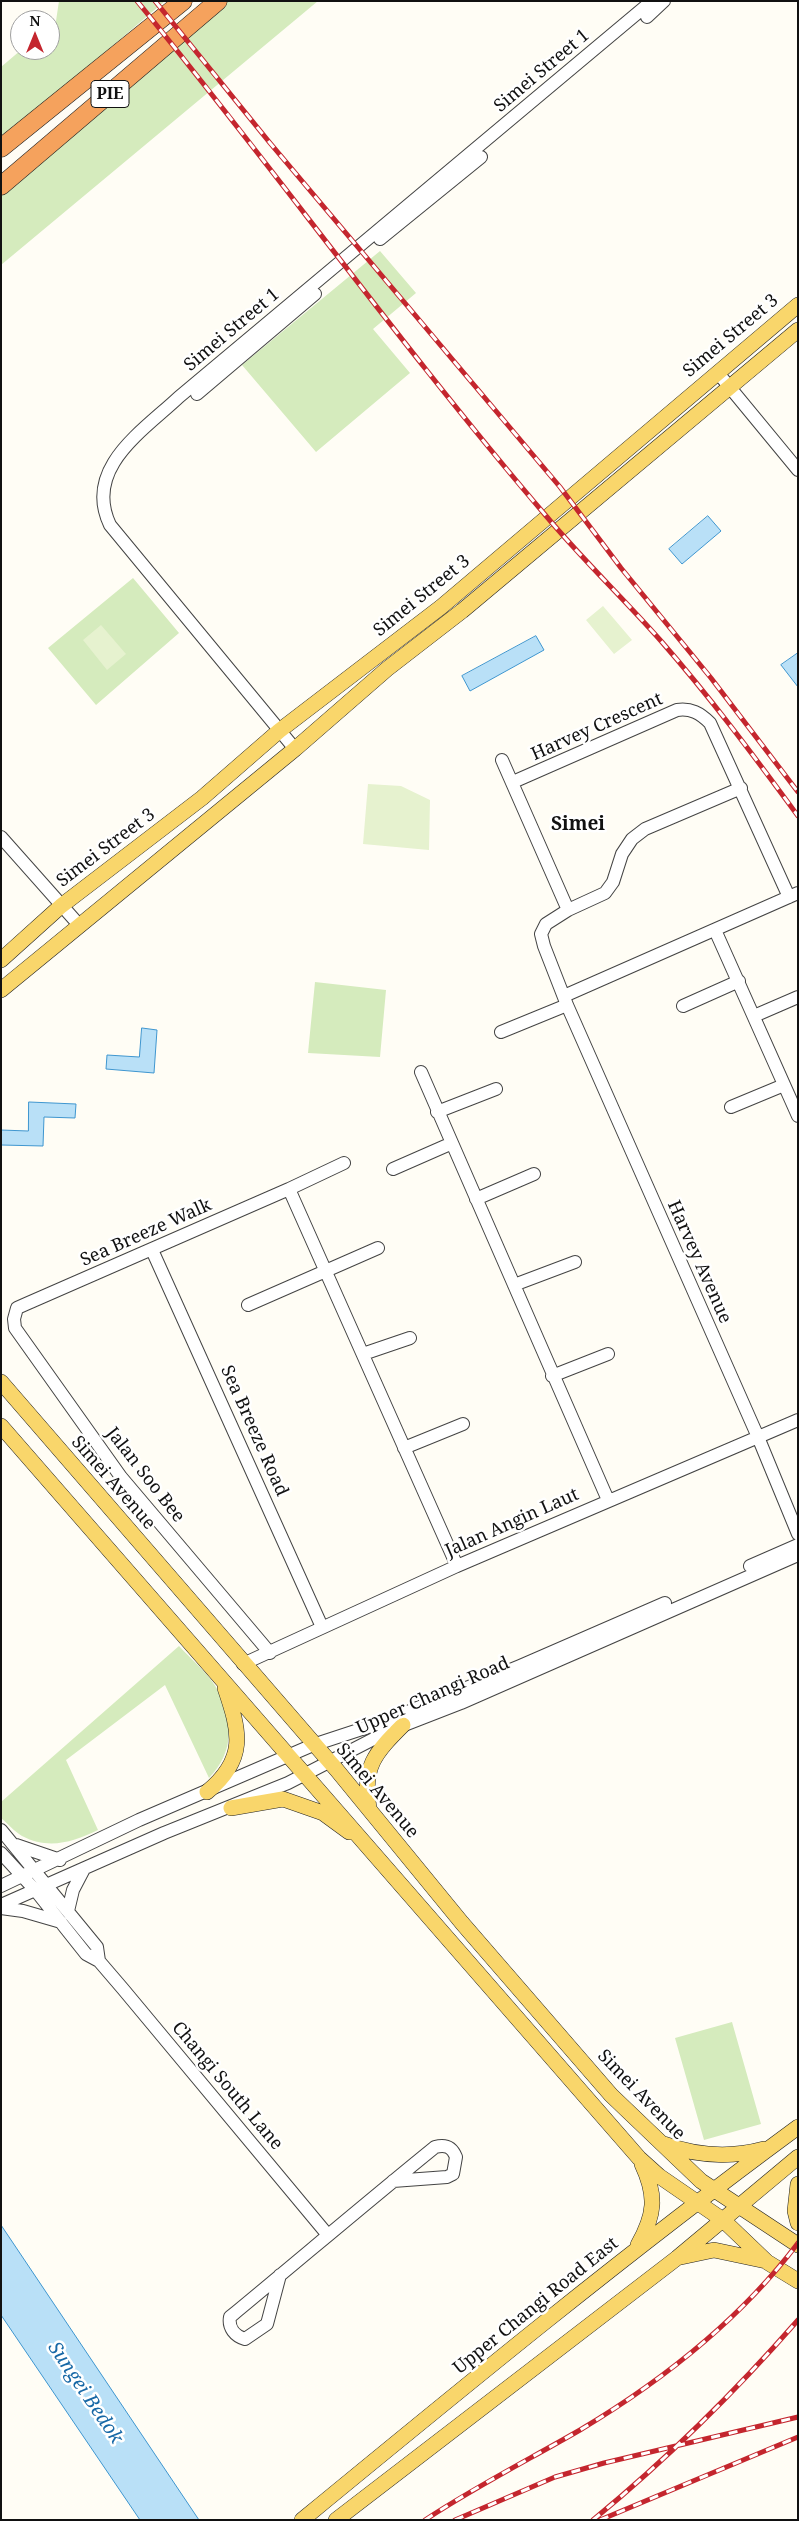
<!DOCTYPE html>
<html>
<head>
<meta charset="utf-8">
<style>
  body { margin:0 }
  #map { position:relative; width:799px; height:2521px; overflow:hidden; background:#fffdf5; font-family:"Noto Serif",serif }
  canvas { display:block }
  .frame { position:absolute; inset:0; border:2px solid #111; pointer-events:none }
  .north { position:absolute; left:10px; top:10px; width:50px; height:50px; box-sizing:border-box; background:#fff; border:1px solid #a0a0a0; border-radius:50%; rotate:0deg; font-size:14px; font-weight:700; line-height:20px; text-align:center; color:#111 }
  .north::after { content:''; display:block; margin:auto; width:18px; height:22px; background:#c4262e; clip-path:polygon(50% 0,100% 100%,50% 72%,0 100%) }
</style>
</head>
<body>
<div id="map">
<canvas width="799" height="2521"></canvas>
<div class="frame"></div>
<div class="north">N</div>
</div>
<script>
const c = document.querySelector('canvas').getContext('2d');
c.lineJoin = 'round';
function paint(path, color) { c.fillStyle = color; c.fill(path, 'evenodd'); }
function stroke(path, color, width, dash) { c.strokeStyle = color; c.lineWidth = width; c.lineCap = dash ? 'butt' : 'round'; c.setLineDash(dash || []); c.stroke(path); }
function label(font, color, halo, rows, align = 'center') {
  c.font = font + ' "Noto Serif",serif'; c.lineWidth = 5; c.setLineDash([]); c.textBaseline = 'middle'; c.strokeStyle = halo; c.fillStyle = color; for (const [text, x, y, turn = 0] of rows) {
    c.save(); c.translate(x, y); c.rotate((+turn || 0) * Math.PI / 180); c.textAlign = isNaN(turn) ? turn : align; if (halo) c.strokeText(text, 0, 0); c.fillText(text, 0, 0); c.restore();
  }
}
paint(new Path2D(`
  M59,1H165L1,141V67L21,50H50V26L56,21Z
  M222,1H318L1,265V189Z
  M380,251L416,293L373,329L410,373L316,452L242,365Z
  M133,578L179,633L96,705L48,648Z
  M315,982L386,990L380,1057L308,1053Z
  M179,1646C190,1658 210,1675 217,1689C233,1721 235,1751 209,1778L165,1685L66,1760L98,1830C73,1842 49,1850 22,1836C15,1832 8,1824 1,1818V1802Z
  M732,2022L761,2124L704,2140L675,2038Z`), '#d5ebbd');
paint(new Path2D(`
  M603,606L632,640L614,654L586,620Z
  M101,625L126,654L107,670L83,640Z
  M368,784L401,786L430,800L429,850L363,844Z`), '#e6f2cf');
const water = new Path2D(`
  M708,516L721,531L682,564L669,549Z
  M536,636L544,650L470,691L462,676Z
  M798,653V687L781,665Z
  M142,1028L157,1030L154,1073L106,1069L107,1055L139,1057Z
  M29,1102L76,1104L75,1118L44,1117L43,1146L1,1145V1130L28,1131Z
  M1,2225L199,2520H140L1,2315Z`);
paint(water, '#b9e0f7');
stroke(water, '#3f96cf', 1);
const minor = new Path2D(`
  M647,17L664,1
  M380,239L481,157
  M718,373L798,470
  M197,394L315,294
  M295,749L110,525C83,468 143,431 179,397L652,1
  M502,760L568,910
  M513,782L677,710C691,708 700,713 710,723L789,897
  M741,788L645,829L632,839L622,854L613,882L605,893L568,910L546,924L541,934L544,946L567,1005L758,1437L798,1534
  M1,837L80,926
  M715,930L798,1116
  M564,996L798,893
  M683,1006L739,981
  M754,1016L798,997
  M501,1032L567,1005
  M421,1072L608,1500
  M731,1107L784,1085
  M437,1112L496,1089
  M393,1169L450,1144
  M289,1189L457,1566
  M476,1199L534,1174
  M152,1250L322,1627
  M514,1285L575,1262
  M248,1305L378,1248
  M363,1354L410,1338
  M552,1376L608,1354
  M404,1448L463,1424
  M750,1566L798,1545
  M270,1653L121,1477L15,1328L14,1319L17,1308L26,1304L289,1189L344,1163
  M243,1664L457,1566L798,1420
  M1,1830L97,1947L99,1961
  M16,1845L60,1860
  M1,1853L36,1891L86,1954L99,1961L123,1989L327,2234
  M1,1886L139,1820L313,1745L383,1722L520,1666L665,1603
  M1,1905L164,1833L288,1783L389,1731L461,1703L798,1555
  M1,1908L23,1911L61,1922
  M68,1911L73,1890L84,1869
  M280,2275L267,2324L245,2339C235,2336 228,2328 230,2317C299,2260 366,2203 435,2147C446,2144 452,2147 456,2157L453,2174L447,2177L393,2181`);
const major = new Path2D(`
  M1,960L61,906L202,798L279,731L441,607L798,305
  M1,990L295,749L387,669L462,611L798,330
  M1,1382L336,1769L462,1923L611,2095L701,2181L798,2245
  M1,1426L639,2158L659,2176L723,2220L767,2262L798,2281
  M207,1792C247,1759 240,1732 225,1688
  M231,1808L283,1799L323,1813L349,1832
  M369,1808C362,1767 375,1753 403,1725
  M664,2144C697,2156 731,2158 764,2149
  M798,2184L795,2211L798,2223
  M638,2245C655,2215 657,2196 642,2164
  M681,2257L714,2250L766,2261
  M302,2520C465,2386 628,2252 798,2127
  M336,2520L677,2258L798,2157`);
const highway = new Path2D(`
  M1,148L183,1
  M1,186L218,1`);
stroke(minor, '#444', 14);
stroke(major, '#222', 16);
stroke(highway, '#222', 19);
stroke(minor, '#fff', 12);
stroke(major, '#f9d66b', 15);
stroke(highway, '#f5a25d', 18);
const rail = new Path2D(`
  M137,1C276,171 404,350 547,517C583,560 624,599 661,641C710,697 754,756 798,816
  M155,1L270,143L560,487L621,568L711,678L798,792
  M425,2520C475,2487 528,2460 580,2430C662,2381 740,2320 798,2243
  M455,2520L555,2477L604,2463L798,2417
  M593,2520C667,2459 735,2392 798,2320
  M600,2520L798,2437`);
stroke(rail, '#c4262e', 5);
stroke(rail, '#fff', 3, [9]);
for (const [x, y, w] of [
  [110,94,38]
]) { const box = new Path2D(); box.roundRect(x - w / 2, y - 13.5, w, 27, 4); c.fillStyle = '#fff'; c.fill(box); stroke(box, '#111', 1); }
label('bold 16px', '#111', null, [
  ["PIE",110,94]
]);
label('18px', '#111', '#fff', [
  ["Simei Street 1",542,71,-40],
  ["Simei Street 1",232,330,-40],
  ["Simei Street 3",731,336,-40],
  ["Simei Street 3",422,596,-39],
  ["Harvey Crescent",597,727,-24],
  ["Simei Street 3",106,848,-37],
  ["Sea Breeze Walk",146,1233,-24],
  ["Harvey Avenue",699,1262,66],
  ["Sea Breeze Road",254,1431,66],
  ["Jalan Soo Bee",145,1475,52],
  ["Simei Avenue",113,1483,49],
  ["Jalan Angin Laut",512,1523,-24],
  ["Upper Changi Road",433,1696,-24],
  ["Simei Avenue",377,1791,50],
  ["Changi South Lane",227,2086,50],
  ["Simei Avenue",641,2095,46],
  ["Upper Changi Road East",536,2306,-39]
]);
label('bold 19px', '#111', '#fff', [
  ["Simei",578,825]
]);
label('italic 19px', '#1768a6', '#fff', [
  ["Sungei Bedok",85,2393,56]
]);
</script>
</body>
</html>
